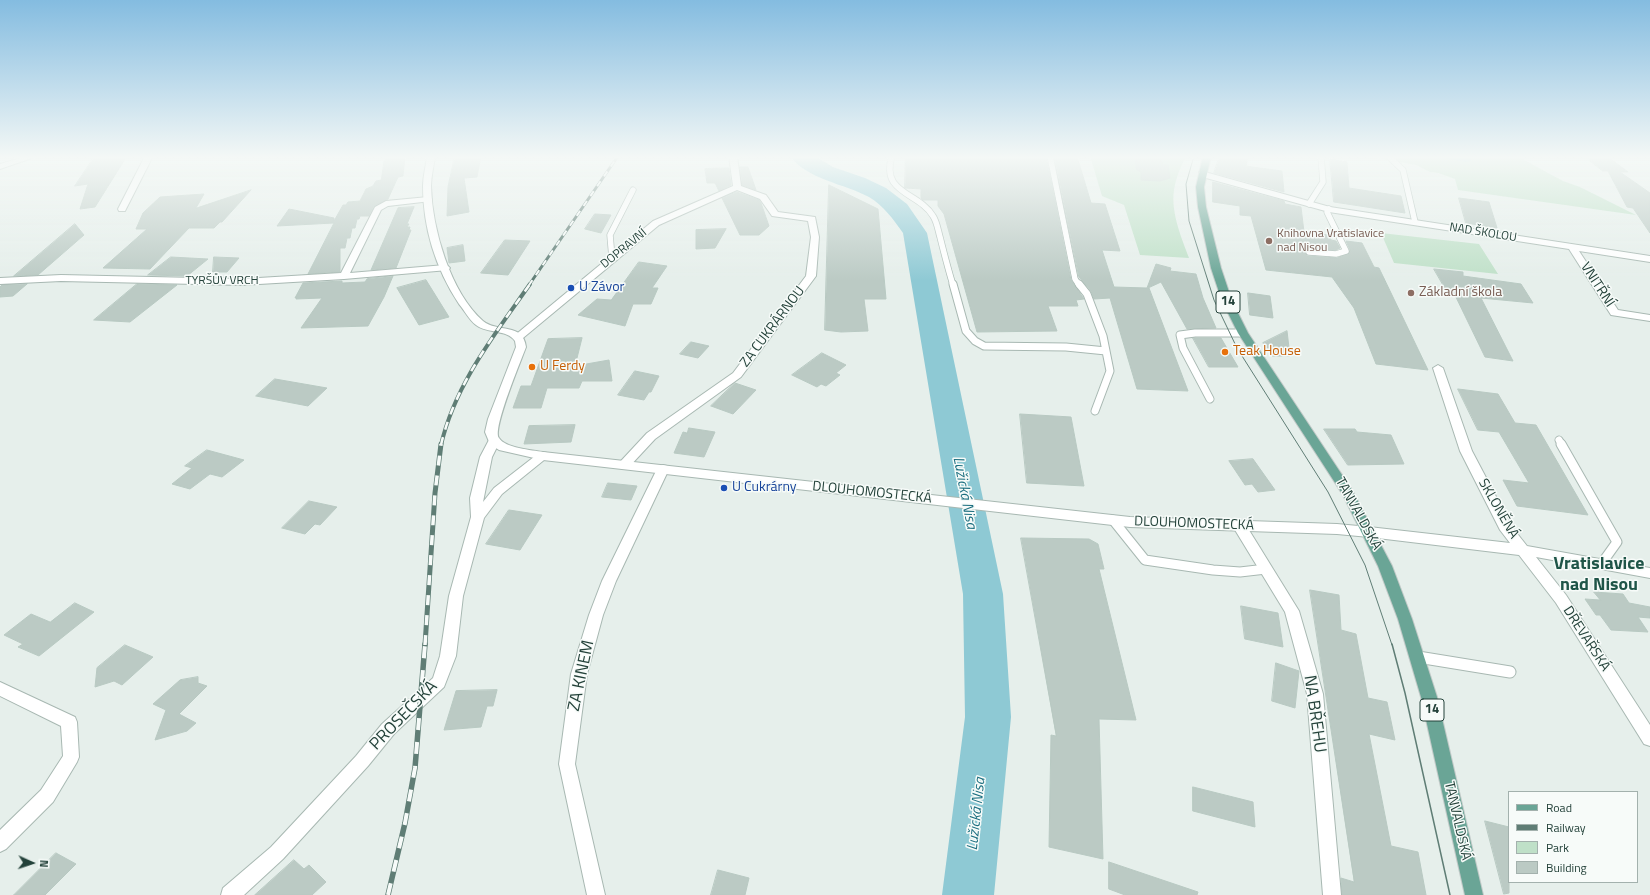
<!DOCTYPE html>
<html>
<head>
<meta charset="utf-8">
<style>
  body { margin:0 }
  #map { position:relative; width:1650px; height:895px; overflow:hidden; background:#e6efeb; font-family:"Titillium Web",sans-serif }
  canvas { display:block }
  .legend { position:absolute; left:1508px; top:791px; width:130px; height:92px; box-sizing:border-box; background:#f7fbf9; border:1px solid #a3b1ad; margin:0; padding:5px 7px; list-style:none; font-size:12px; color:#24423a }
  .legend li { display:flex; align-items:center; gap:8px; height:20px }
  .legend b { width:20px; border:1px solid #a3b1ad }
  .north { position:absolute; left:12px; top:843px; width:40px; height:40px; -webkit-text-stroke:3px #f7fbf9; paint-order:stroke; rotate:93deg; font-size:11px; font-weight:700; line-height:16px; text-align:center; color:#24423a }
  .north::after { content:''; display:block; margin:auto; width:14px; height:18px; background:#24423a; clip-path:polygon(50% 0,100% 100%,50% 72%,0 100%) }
</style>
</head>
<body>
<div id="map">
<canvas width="1650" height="895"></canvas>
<ul class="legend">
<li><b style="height:5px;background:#6aa596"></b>Road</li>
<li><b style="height:5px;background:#5f7d75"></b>Railway</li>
<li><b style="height:11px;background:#bfe0c8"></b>Park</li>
<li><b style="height:11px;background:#bbcac4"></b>Building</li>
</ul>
<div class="north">N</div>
</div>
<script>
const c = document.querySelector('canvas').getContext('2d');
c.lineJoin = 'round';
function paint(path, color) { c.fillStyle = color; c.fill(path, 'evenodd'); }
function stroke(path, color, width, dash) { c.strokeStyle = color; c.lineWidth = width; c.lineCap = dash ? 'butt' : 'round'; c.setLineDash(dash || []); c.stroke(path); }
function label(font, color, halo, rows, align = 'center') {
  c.font = font + ' "Titillium Web",sans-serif'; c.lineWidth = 3; c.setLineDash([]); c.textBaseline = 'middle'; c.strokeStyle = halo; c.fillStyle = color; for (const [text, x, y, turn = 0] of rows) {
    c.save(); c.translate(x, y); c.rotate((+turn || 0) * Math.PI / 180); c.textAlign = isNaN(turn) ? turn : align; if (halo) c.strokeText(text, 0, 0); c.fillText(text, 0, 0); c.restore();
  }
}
paint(new Path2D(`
  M1090,156H1186C1182,165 1177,175 1175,185C1169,209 1181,236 1189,258L1140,255L1124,205L1102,196Z
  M1366,156H1517L1563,181L1580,187L1636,215L1458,190L1455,179L1438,173L1430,172L1416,165Z
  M1381,233L1479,244L1498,274L1394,263Z`), '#bfe0c8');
paint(new Path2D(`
  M1428,156H1468L1472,161L1466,162Z`), '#8ec9d4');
paint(new Path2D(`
  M790,156H815L833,167L865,178L886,188L907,204L927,233L1003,594L1011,717L994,895H942L965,717L963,594L903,233C893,219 884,206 869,197C845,184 806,179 790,156Z`), '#8ec9d4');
const building = new Path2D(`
  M95,156H127L95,207L80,209L88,184L75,186Z
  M385,156H405L403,176L398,177L388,199L374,206L369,216H360L359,219H357L355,228H352L350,238H347L345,248H340V272L308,274L334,223L277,226L289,209L334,218V221L343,205H346L348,202L360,201L366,189L373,186L376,181L381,180Z
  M455,156H481L477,177L464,178L469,212L447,216L448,187Z
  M906,156H1046L1071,280L1084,299L1076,300L1078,306H1048L1057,331L977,332L944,214L938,206V200H923L921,198V189L905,188Z
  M1054,156H1077L1091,203L1105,204L1120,251L1102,250L1114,287L1147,288L1156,264L1171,268L1170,271L1196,274L1203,298L1216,328L1187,329L1161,282L1148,288H1149L1188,391L1137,389L1110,298L1094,299L1091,291L1079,277Z
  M1135,156H1160L1163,165H1168L1170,178L1160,181L1141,180V172L1137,170Z
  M1220,156H1246V157L1248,158L1246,166L1282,171L1284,192L1214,173Z
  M1584,156H1607L1628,172H1620L1650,193V233L1633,208L1627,207L1608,171H1603Z
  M1330,159L1347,162L1349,188L1401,196L1405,213L1334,202Z
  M740,167H748L756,190L742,185Z
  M724,168H729L731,185L719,191L715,183H707L705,169Z
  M1213,182L1284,201L1285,204L1301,207L1304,232L1329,235L1331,240L1336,241L1340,248L1336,250L1308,248L1305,252L1307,256L1337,258L1349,253L1350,250L1346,241L1362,243L1374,267L1379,268L1428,370L1376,364L1354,308L1332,277L1266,270L1251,216L1240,215V206L1213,202Z
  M829,185L878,209L886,299H864L868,331L841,332L825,330Z
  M251,190L222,222H220L214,228H189L150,269L103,268L147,229H136L143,213L160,197L204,194L196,208Z
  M737,192L759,200L761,203L769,226L759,235H740L722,198Z
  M1459,198L1489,202L1497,228L1466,223Z
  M414,207L407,224H409L407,227H410L409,230H411L396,268L371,270L398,208Z
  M595,214L611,215L601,233L585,229Z
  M75,224L84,235L38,275L14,276Z
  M726,229L715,248L696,249V230Z
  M505,240L530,241L508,275L481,273Z
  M463,245L465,261L449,263L447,248Z
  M171,257L208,259L187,276L148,275Z
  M214,257L239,258L227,272H213Z
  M639,262L667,266L652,288H658L651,304H633L625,326L578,315L597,299L611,300Z
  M1434,269L1463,272V276L1521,284L1533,303L1481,298L1513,361L1485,357L1452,289L1445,288Z
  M393,276L384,297L368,326L301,328L322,298L296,299L297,298H295L303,283L342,281V283L365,282L367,279Z
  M426,280L449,317L419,325L397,288Z
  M27,284L13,296L0,297V287L2,285Z
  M137,284L177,285L130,322L94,320Z
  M1248,293L1270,296L1273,318L1250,315Z
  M1287,331L1290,356H1272L1263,343Z
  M582,338L575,366L609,360L612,381H582L579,388H547L541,408H513L521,386H531L548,339Z
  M1193,338H1221L1238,367H1209Z
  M691,342L709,346L698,358L680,354Z
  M822,353L846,365L836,373L840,375L826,386L821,384L817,387L792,375Z
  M635,371L659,376L651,392H649L644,400L618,395Z
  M275,379L327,388L308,406L256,396Z
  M735,383L756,390L733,414L711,406Z
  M1458,389L1498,394L1515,423L1536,425L1588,515L1517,506L1503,480L1529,483L1499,432L1478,430Z
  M1020,414L1071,417L1084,486L1027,483Z
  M575,425L571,442L524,444L529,426Z
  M689,428L715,432L704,457L674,453L683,432L687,433Z
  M1324,429H1355L1357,432L1391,435L1404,464L1348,465Z
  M207,450L244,460L222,477L210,474L190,489L172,484L192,468L185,466Z
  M1253,459L1275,490L1258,492L1252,484L1245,485L1229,461Z
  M608,483L637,486L631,500L602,497Z
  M309,501L337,507L320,525L315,524L305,534L282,528Z
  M509,510L542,515L520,550L486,544Z
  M1021,538L1089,539L1098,544L1104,569H1099L1136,720L1099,719L1103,859L1049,847L1051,735L1056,736Z
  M1310,590L1339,595L1341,630L1356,634L1368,698L1387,702L1395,740L1369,734L1391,846L1418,852L1426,895H1342L1341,878L1354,882Z
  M1594,592L1623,594L1629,603L1650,607V618L1638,617L1648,632L1611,630L1600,615H1596L1585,599L1600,600Z
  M75,603L94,612L39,656L18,647L23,644L4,635L31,614L50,622Z
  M1241,606L1278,613L1283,647L1245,639Z
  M125,645L153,657L122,685L114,681L95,687L97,668Z
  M1276,663L1299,671L1295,708L1272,701Z
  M198,677V683L207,686L179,714L196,723L187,731L155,740L166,710L153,704L180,680Z
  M497,690L493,706H487L481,727L444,730L456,691Z
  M1193,787L1253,802L1255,827L1193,811Z
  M1485,821L1509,827V893L1504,894Z
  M56,853L76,864L45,895H14Z
  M294,860L304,869L309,865L326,882L312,895H255Z
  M1109,862L1198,892L1197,895H1125L1109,889Z
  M718,870L749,878L745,895H711Z`);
paint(building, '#bbcac4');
stroke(building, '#b8c9c2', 1);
const serviceFar3 = new Path2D(`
  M892,156C880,194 919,192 933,216C937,222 938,230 940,237C944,253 948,269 953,285
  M1050,156L1075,279L1079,285
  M1388,156L1403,170L1415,222
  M1309,204L1323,182L1321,156
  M1309,252L1336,254L1346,251L1327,212L1329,209
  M612,258L610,235L633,190`);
const serviceFar2 = new Path2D(`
  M953,284L966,331L975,341L984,346L1066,347L1106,351
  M1079,284L1087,294L1103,336L1110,371L1095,411
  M1210,399L1183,348L1180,335L1195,333H1243
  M1559,440L1562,445`);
const serviceFar1 = new Path2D(`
  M1561,444L1617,542L1602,563
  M1113,520L1145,560L1213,570L1240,572L1266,569`);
const service = new Path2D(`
  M1418,657L1510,672`);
const minor = new Path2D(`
  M27,156H38L0,169V164Z
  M145,156H153L126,209L125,211H119L118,209Z
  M729,156H737L741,186L766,195L778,212L815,217L819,237L816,276L741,377L655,439L628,468L624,469L620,468L618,465L620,462L647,433L733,373L806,276L811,237L808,221L772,216L760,199L737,190L659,225L523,338L519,339L514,336L653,221L733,186Z
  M1199,172H1205L1330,207L1650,256V262L1579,251L1618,310L1650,315V321L1611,315L1569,249L1329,212L1199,176Z
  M428,197L432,199L431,201L388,206L381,210L350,273L445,265L448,266L450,268L448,270L344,279L242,285L61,281L0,284V278L61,275L242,279L341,273L375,207L386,201Z
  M1438,365L1443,368L1472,451L1512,527L1527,546L1650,568V578L1536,557L1566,595L1650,725V746L1644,744L1556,603L1519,555L1369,537L1364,535L1362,532L1364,529L1369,527L1510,543L1500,530L1460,451L1433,368Z
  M494,437L498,438L500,441L492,457L483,502L494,488L539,453L543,452L547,453L549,456L502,494L484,518L463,596L456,656L444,687L394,734L368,766L283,859L244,895H221L223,888L271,847L356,756L382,724L433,678L440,656L449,596L471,517L470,498L480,457L490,438Z
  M663,465L667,466L669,469L616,581L603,615L587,674L575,764L605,895H587L559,764L571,674L589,615L602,581L657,469L659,466Z
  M1239,520L1244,522L1299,611L1323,694L1341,895H1323L1307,694L1285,612L1232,525L1234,522Z
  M0,682L75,717L77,722L79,757L77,762L53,802L6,849L0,852V830L41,790L63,756L61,726L0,696Z`);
const tertiary = new Path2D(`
  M427,156H435C434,166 431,176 431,186C432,228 450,292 483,321C497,333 523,322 526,347C521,361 492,429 499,438C505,448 532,450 543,452L1130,517L1337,524L1369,527L1374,529L1376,532L1374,535L1369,537L1337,534L1130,527L543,460L499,450L490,444L485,432L488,419L516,347L515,341C507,329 487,334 476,325C469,320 465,311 459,304C436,269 423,228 423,186C423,176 426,166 427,156Z`);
const primary = new Path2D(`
  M1203,156H1211L1204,187L1206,207L1221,268L1232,301L1248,333L1352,490L1392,566L1412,619L1437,697L1483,895H1465L1421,697L1398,619L1378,566L1343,495L1238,333L1222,301L1211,268L1198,207L1196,187Z`);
stroke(serviceFar3, '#a8b8b2', 7);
stroke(serviceFar2, '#a8b8b2', 9);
stroke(serviceFar1, '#a8b8b2', 11);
stroke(service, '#a8b8b2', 13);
stroke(minor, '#a8b8b2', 2);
stroke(tertiary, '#a8b8b2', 2);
stroke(primary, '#c2cac8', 2);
stroke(serviceFar3, '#fff', 5.5);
stroke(serviceFar2, '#fff', 7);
stroke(serviceFar1, '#fff', 9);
stroke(service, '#fff', 11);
paint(minor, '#fff');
paint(tertiary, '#fff');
paint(primary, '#6aa596');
stroke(new Path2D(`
  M1194,156L1186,184L1189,221L1214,300L1237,348L1328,492L1365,565L1392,645`), '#5f7d75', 1);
stroke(new Path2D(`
  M1392,644L1405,693L1450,895`), '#5f7d75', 1.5);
const railFar3 = new Path2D(`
  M529,285L618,156`);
const railFar2 = new Path2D(`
  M441,445C455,384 495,334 530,284`);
const railFar1 = new Path2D(`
  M425,645L435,493L441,444`);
const rail = new Path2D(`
  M388,895L405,823L415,768L425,644`);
stroke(railFar3, '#5f7d75', 3);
stroke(railFar2, '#5f7d75', 4);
stroke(railFar1, '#5f7d75', 5);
stroke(rail, '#5f7d75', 5.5);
stroke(railFar3, '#f7fbf9', 2, [6]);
stroke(railFar2, '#f7fbf9', 2.5, [8]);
stroke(railFar1, '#f7fbf9', 3.5, [10]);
stroke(rail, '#f7fbf9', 4, [12]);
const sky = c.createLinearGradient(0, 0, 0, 281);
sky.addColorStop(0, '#84bce0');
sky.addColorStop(0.56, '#f4f8f6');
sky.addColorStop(1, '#f4f8f600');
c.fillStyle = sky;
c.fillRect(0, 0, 1650, 281);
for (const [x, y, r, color] of [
  [1269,241,4,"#8d6e63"],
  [571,288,4,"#1a4fb4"],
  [1411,293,4,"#8d6e63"],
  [1225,352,4,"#e8710a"],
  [532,367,4,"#e8710a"],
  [724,488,4,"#1a4fb4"]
]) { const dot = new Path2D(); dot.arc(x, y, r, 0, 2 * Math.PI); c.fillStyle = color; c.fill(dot); stroke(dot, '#f7fbf9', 1.5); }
label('12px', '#24423a', '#f7fbf9', [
  ["NAD ŠKOLOU",1483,233,9],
  ["DOPRAVNÍ",624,249,-39],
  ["TYRŠŮV VRCH",222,281]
]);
label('12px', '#785e54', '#f7fbf9', [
  ["Knihovna Vratislavice",1277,234],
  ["nad Nisou",1277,248]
], 'left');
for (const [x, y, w] of [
  [1228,302,24],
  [1432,710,24]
]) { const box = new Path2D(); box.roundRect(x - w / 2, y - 11, w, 22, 3); c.fillStyle = '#f7fbf9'; c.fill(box); stroke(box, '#24423a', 1); }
label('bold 13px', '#24423a', null, [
  ["14",1228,302],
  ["14",1432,710]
]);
label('14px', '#24423a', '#f7fbf9', [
  ["VNITŘNÍ",1597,285,57],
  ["ZA CUKRÁRNOU",773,327,-53],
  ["DLOUHOMOSTECKÁ",872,493,6],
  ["SKLONĚNÁ",1498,509,60],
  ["TANVALDSKÁ",1358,514,61],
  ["DLOUHOMOSTECKÁ",1194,524,2],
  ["DŘEVAŘSKÁ",1586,639,57],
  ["TANVALDSKÁ",1457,821,77]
]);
label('14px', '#164399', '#f7fbf9', [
  ["U Závor",579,288],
  ["U Cukrárny",732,488]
], 'left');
label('14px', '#785e54', '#f7fbf9', [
  ["Základní škola",1419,293]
], 'left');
label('14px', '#c56008', '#f7fbf9', [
  ["Teak House",1233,352],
  ["U Ferdy",540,367]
], 'left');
label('italic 15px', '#1c6f80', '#f7fbf9', [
  ["Lužická Nisa",964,493,79],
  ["Lužická Nisa",977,814,-84]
]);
label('17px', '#24423a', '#f7fbf9', [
  ["ZA KINEM",582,676,-78],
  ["NA BŘEHU",1314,714,82],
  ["PROSEČSKÁ",404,716,-46]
]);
label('bold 18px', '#1f5548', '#f7fbf9', [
  ["Vratislavice",1599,565],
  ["nad Nisou",1599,586]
]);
</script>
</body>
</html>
